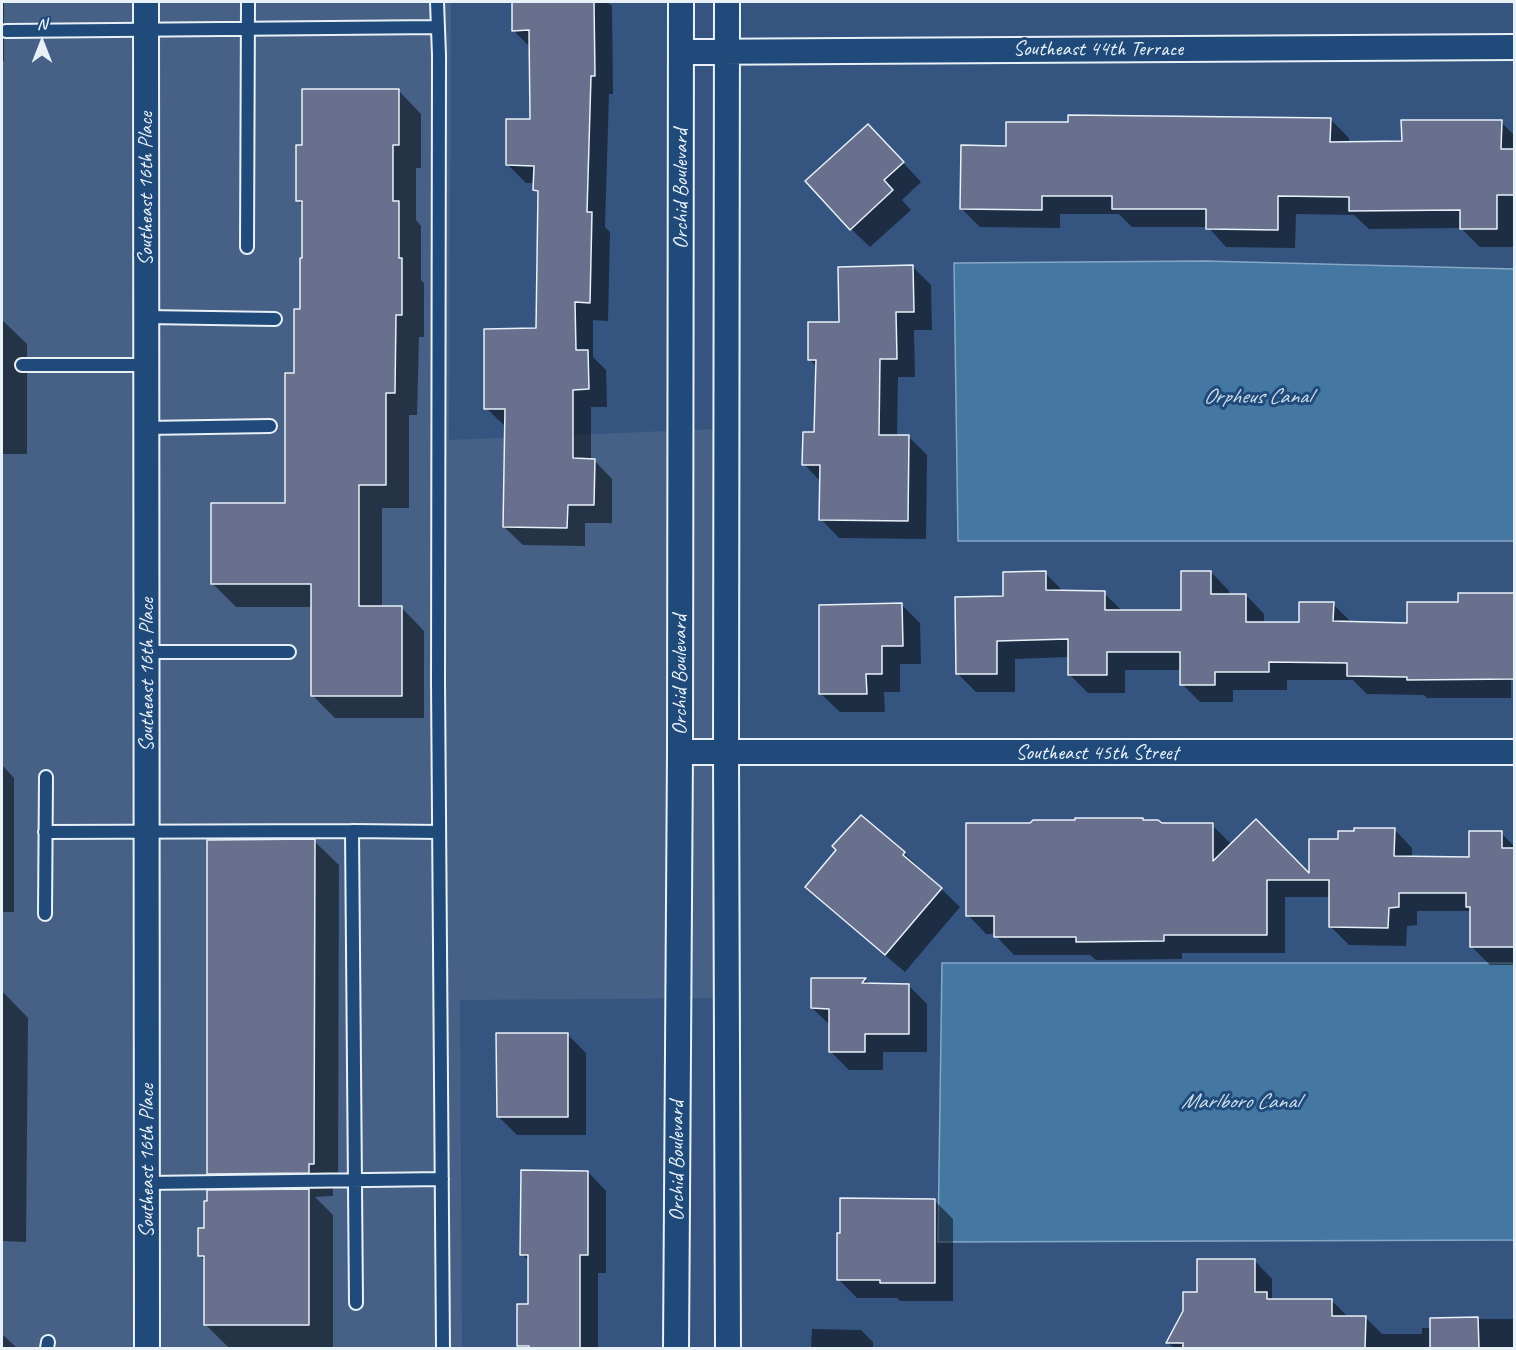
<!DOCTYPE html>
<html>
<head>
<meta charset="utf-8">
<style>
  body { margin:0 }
  #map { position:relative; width:1516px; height:1350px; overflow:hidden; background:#355580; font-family:Caveat,sans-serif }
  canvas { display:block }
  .frame { position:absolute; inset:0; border:3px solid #e8f1f8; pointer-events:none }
  .north { position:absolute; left:12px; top:12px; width:60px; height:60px; -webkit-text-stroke:4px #1f4a7a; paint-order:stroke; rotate:0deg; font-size:16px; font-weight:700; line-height:24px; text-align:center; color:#e8f1f8 }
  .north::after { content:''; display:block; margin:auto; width:21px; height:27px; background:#e8f1f8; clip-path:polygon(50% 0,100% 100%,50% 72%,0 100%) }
</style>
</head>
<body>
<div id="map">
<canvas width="1516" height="1350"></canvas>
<div class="frame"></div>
<div class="north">N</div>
</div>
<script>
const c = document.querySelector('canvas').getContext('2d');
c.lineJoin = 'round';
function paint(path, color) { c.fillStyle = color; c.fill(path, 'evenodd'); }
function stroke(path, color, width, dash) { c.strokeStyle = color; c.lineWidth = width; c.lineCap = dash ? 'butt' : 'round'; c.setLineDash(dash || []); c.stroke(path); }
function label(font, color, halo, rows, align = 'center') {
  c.font = font + ' Caveat,sans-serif'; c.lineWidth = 6; c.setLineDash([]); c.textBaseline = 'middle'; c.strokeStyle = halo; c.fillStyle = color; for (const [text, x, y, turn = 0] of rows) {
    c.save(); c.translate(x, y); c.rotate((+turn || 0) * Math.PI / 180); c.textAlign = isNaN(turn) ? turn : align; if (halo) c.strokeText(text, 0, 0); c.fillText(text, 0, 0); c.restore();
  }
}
paint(new Path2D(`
  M2,2H451L449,440L717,429L736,998L460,1000L462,1348H2Z`), '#476086');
const water = new Path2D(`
  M1205,261L1514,269V541H958L954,263Z
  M942,963H1514V1240L938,1242Z`);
paint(water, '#4477a2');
stroke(water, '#86a8c4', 1.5);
paint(new Path2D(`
  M2,2H4V61H2Z
  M326,2H423V3H328Z
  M513,2H607L612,6L613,94H609L605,227L610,232L608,321L593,320V357L606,370L607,407H591V460H594L612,479V523H585V546L523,545L504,527L506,427L486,408L538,330L540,195L535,190V183H526L507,164L532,121L531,48L513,30Z
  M398,90L421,114V168H416V220L421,226V280L424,283V337H419L417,415H409V508H382V607H401L424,631V718H335L312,695V607H236L212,583L287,504L301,310L303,206L298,201L303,147Z
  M1330,119L1349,138V143H1403L1501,122L1514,135V247H1480L1461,228L1369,229L1354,215L1296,214L1295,248L1226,247L1208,227H1132L1119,214H1060V228L980,227L961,208L1007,147Z
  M886,144L921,182L902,200L911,210L870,247L851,229Z
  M913,267L931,285L932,330H914L915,377H898L897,437H909L927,455L926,539L839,538L821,519V482L804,464L815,434L817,367L810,360L840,323Z
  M2,320L27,344V454H2Z
  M1211,572L1229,591V595H1246L1264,614V623H1301L1333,604L1352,623L1511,660V698H1427L1424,695L1367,694L1353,680H1287V690H1233V702H1200L1182,684V670H1125V693H1088L1069,674V657L1015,659V692H976L958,674L1005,598L1045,573L1064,592L1104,593L1123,612H1182Z
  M902,605L920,623L921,664H900V692H884L885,712H840L821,694Z
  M2,765L14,778V912H2Z
  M1144,821L1162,825H1212L1232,845L1310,876L1340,841L1394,829L1412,848V858H1471L1501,833L1514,846V965H1490L1471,946V911H1417V925L1407,926L1406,946L1349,945L1331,927V897H1285V953H1182V959L1096,960L1090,955H1014L996,936V934H986L968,915Z
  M314,841L339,865L338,1188H333V1196L315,1197L333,1215V1348H229L205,1324V1261L200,1256L205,1230L227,1192L208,1173Z
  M904,853L960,907L905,972L825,905L807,887Z
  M812,979L865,980L871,985H908L927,1004V1052H883V1070H849L830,1051V1025L812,1008Z
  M2,993H4L28,1018L26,1242L2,1241Z
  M567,1034L586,1053V1135H517L498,1116Z
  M588,1172L606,1191V1273H598V1348H522L519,1345L530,1305V1262L522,1254Z
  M935,1201L953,1219V1301H900L897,1298H857L839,1280Z
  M1254,1260L1272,1279V1300H1331L1348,1317H1365L1382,1334H1422V1328H1432V1319H1514V1348H1298V1338L1292,1348H1174L1168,1343L1198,1294Z
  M812,1329L861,1330L873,1342V1348H811Z
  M2,1335H3L17,1348H2Z`), '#0007');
const building = new Path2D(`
  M512,2H594L595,76H591L587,212H592L590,303L575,302L576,350H588L589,389L573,390V458L595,459L594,505H568L567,528L503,527L505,409H484V329L536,328L538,191L533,190L534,166L506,165V119H530L529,30L512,31Z
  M302,89H399V145H393V201H399V258H402V315H396L395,393H386V485H359V606H402V696H311V584H211V503H285V373H294V309H300V258H302V201H296V145H302Z
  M1068,115L1331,118L1330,142L1402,141L1401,120H1502L1501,149H1515V195H1497V229H1460V210L1349,211V197L1278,196V230L1206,229V209H1112V196H1042V210L960,209L961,145L1006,146V122H1068Z
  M868,124L904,162L884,180L893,190L850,230L805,181Z
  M913,265L914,312H896L897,359H880L879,435H909L908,521L819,520L820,465H802L803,432H814L816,360H808V322H839L838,267Z
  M1046,571V590L1105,591V610H1181V571H1211V594H1246V622H1299V602H1334L1333,621L1407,623V602H1458V593H1515V679L1407,680V677L1347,676V663L1269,662V672H1215V685H1180V652H1107V675H1068V639L997,641V674H956L955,597L1003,596V572Z
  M902,603L903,646H882V674H866L867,694H819V605Z
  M861,815L905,852L903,855L942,888L885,955L805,887L836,850L832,846Z
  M1075,818H1143V820H1158L1162,823H1213V861L1256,819L1309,873V839H1338V831H1354V828H1395L1394,856L1469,857V831H1502V848H1515V947H1470V907H1466V893H1399V907L1389,908L1388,928L1329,927V880H1267V935H1164V941L1076,942V937H994V916H966V823H1030L1033,820H1075Z
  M315,839L314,1164H309V1173L207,1174V840Z
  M811,978H866L862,983L909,984V1034H865V1052H829V1009L811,1008Z
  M496,1033H568V1117H497Z
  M521,1170L588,1171V1255H580V1348H529V1346H517V1304H528V1255H520Z
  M309,1189V1325H204V1256H198V1228H204V1201H207V1190Z
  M840,1198L935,1199V1283H880V1280H837V1233H840Z
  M1197,1259H1255V1292H1267V1299H1332V1316H1366L1365,1348H1183V1343H1166L1183,1311V1292H1197Z
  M1478,1317L1479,1348H1430V1318Z`);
paint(building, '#68708d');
stroke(building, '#e8f1f8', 1.5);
const lane = new Path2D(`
  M437,2L439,55L438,682L443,1348
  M6,31L438,27
  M247,247L248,2
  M146,317L275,319
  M22,365H146
  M146,428L270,426
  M147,652H289
  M45,832L352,831
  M45,914L46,777
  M147,1183L442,1179
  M356,1303L352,831L439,832
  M47,1348L48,1342`);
const street = new Path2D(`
  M146,2L147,1348
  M727,2L726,753L728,1348
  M681,52L1514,47
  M680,752H1514
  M676,1348L680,752L681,2`);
stroke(lane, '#e8f1f8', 16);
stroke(street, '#e8f1f8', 28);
stroke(lane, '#1f4a7a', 12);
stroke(street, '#1f4a7a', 24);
label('21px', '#e8f1f8', '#1f4a7a', [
  ["Southeast 44th Terrace",1098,49],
  ["Southeast 16th Place",146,189,-90],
  ["Orchid Boulevard",681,189,-90],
  ["Southeast 16th Place",147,675,-90],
  ["Orchid Boulevard",680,675,-90],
  ["Southeast 45th Street",1097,753],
  ["Southeast 16th Place",147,1161,-90],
  ["Orchid Boulevard",677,1161,-90]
]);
label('italic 22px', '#cfdfeb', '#1f4a7a', [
  ["Orpheus Canal",1257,397],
  ["Marlboro Canal",1240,1102]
]);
</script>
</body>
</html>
